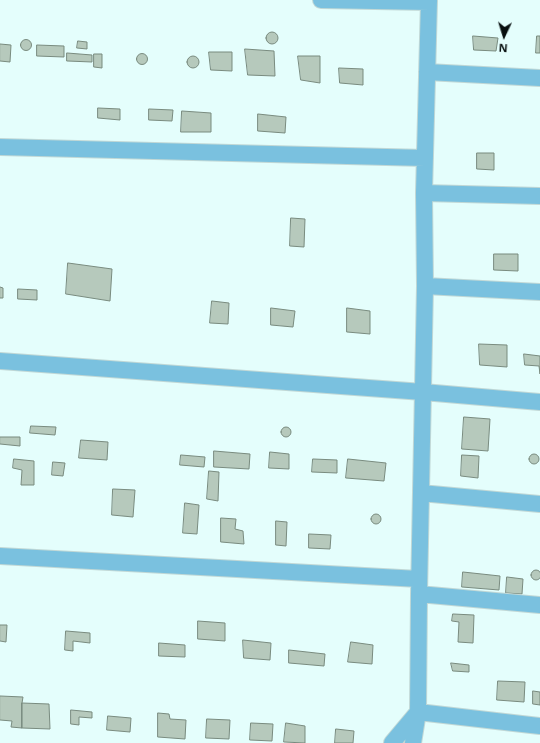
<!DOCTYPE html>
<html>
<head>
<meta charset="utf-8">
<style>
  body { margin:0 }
  #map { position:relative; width:540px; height:743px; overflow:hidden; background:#e4fefc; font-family:"Open Sans",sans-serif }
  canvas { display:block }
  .north { position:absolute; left:484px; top:16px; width:40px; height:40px; -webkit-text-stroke:3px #e4fefc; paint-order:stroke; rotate:184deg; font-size:11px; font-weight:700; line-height:16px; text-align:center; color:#070f0f }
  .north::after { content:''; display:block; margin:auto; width:14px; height:18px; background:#070f0f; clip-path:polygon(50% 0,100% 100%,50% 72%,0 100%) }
</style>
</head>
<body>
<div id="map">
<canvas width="540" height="743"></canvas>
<div class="north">N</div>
</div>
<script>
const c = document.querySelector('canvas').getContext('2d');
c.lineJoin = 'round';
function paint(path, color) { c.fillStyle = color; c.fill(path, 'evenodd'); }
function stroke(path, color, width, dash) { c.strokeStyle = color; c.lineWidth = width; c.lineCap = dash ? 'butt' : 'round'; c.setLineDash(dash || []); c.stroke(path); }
const building = new Path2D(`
  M266 38a6 6 0 1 1 12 0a6 6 0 1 1-12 0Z
  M473,36L498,38L496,51L474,50Z
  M537,36H540V53H536Z
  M20.5 45a5.5 5.5 0 1 1 11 0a5.5 5.5 0 1 1-11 0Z
  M78,41L87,42V49L77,48Z
  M0,44L11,45L10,62L0,61Z
  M37,45L64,46V57L37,56Z
  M245,49L274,51L275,76L248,75Z
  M209,52H232V71L211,70Z
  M67,53L92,55V62L67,61Z
  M136.5 59a5.5 5.5 0 1 1 11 0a5.5 5.5 0 1 1-11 0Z
  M94,54H102V68L94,67Z
  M187 62a6 6 0 1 1 12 0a6 6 0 1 1-12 0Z
  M298,56H320V83L301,80Z
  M339,68L363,69V85L340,83Z
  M98,108L120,109V120L98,118Z
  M149,109L173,110L172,121L149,120Z
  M182,111L211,113V132H181Z
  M258,114L286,117L285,133L258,131Z
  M477,153H494V170L477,169Z
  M291,218L305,219L304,247L290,246Z
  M494,254H518V271L494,270Z
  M68,263L112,269L110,301L66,294Z
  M0,287L3,288V298H0Z
  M18,289L37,290V300L18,299Z
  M212,301L229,303L228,324L210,323Z
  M271,308L295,311L293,327L271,325Z
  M347,308L370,311V334L347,332Z
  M479,344L507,345V367L480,365Z
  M524,354L540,356V374L539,366L525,365Z
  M464,417L490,419L488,451L462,449Z
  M31,426L56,427L55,435L30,433Z
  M281 432a5 5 0 1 1 10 0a5 5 0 1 1-10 0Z
  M0,437H20V446L0,444Z
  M81,440L108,442L107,460L79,458Z
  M214,451L250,454L249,469L214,467Z
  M270,452L289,454V469L269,468Z
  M529 459a5 5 0 1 1 10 0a5 5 0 1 1-10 0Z
  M181,455L205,457L204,467L180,465Z
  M462,455L479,456L478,478L461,476Z
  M14,459L34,461V485H21L22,470L13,468Z
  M313,459L337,460V473L312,472Z
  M348,459L386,463L384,481L346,478Z
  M53,462L65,463L63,476L52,475Z
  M209,471L219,472L218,501L207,499Z
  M113,489L135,490L133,517L112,515Z
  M185,503L199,505L197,534L183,533Z
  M371 519a5 5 0 1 1 10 0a5 5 0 1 1-10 0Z
  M221,518L236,519L235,529L243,531L244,544L221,542Z
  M276,521L287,522L286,546L276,545Z
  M309,534L331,535L330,549L309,548Z
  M531 575a5 5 0 1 1 10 0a5 5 0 1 1-10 0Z
  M463,572L500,576L499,590L462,587Z
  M507,577L523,579L522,594L506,593Z
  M453,614L474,615L473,643L458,642L459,622L452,621Z
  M198,621L225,623V641L198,639Z
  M0,625H7L6,642L0,641Z
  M66,631L90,633V643L73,641V651L65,650Z
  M243,640L271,643L270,660L244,658Z
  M351,642L373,645L372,664L348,662Z
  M159,643L185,645V657L159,656Z
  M289,650L325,654L324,666L289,663Z
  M451,663L469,665V672L453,671Z
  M498,681L525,682L524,702L497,700Z
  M533,691L540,692V705L533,704Z
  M0,696L23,697L22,703V728L11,727L12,721L0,720Z
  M22,703L49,704L50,729L22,728Z
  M71,710L92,712V718L79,717V725L71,724Z
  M158,713L169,714L170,719L186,720L185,739L158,737Z
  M108,716L131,718L130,732L107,730Z
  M207,719L230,720L229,739L206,738Z
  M251,723L273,724L272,741L250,740Z
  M286,723L305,726V743L284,742Z
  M336,729L354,731L353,743H335Z`);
paint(building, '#b6c9bc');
stroke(building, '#798b7f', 1);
const minor = new Path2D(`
  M321,0L429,2
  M427,72L540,78
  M0,147L425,158
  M424,193L540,196
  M425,286L540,292
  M0,361L423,392L540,402
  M421,493L540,504
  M0,556L419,579
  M419,594L540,605
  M392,743L418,712L540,726
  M413,743L418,712L419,594L425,286L424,193L429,0`);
stroke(minor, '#c1d8d6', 18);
stroke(minor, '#7ac1df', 16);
</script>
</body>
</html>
